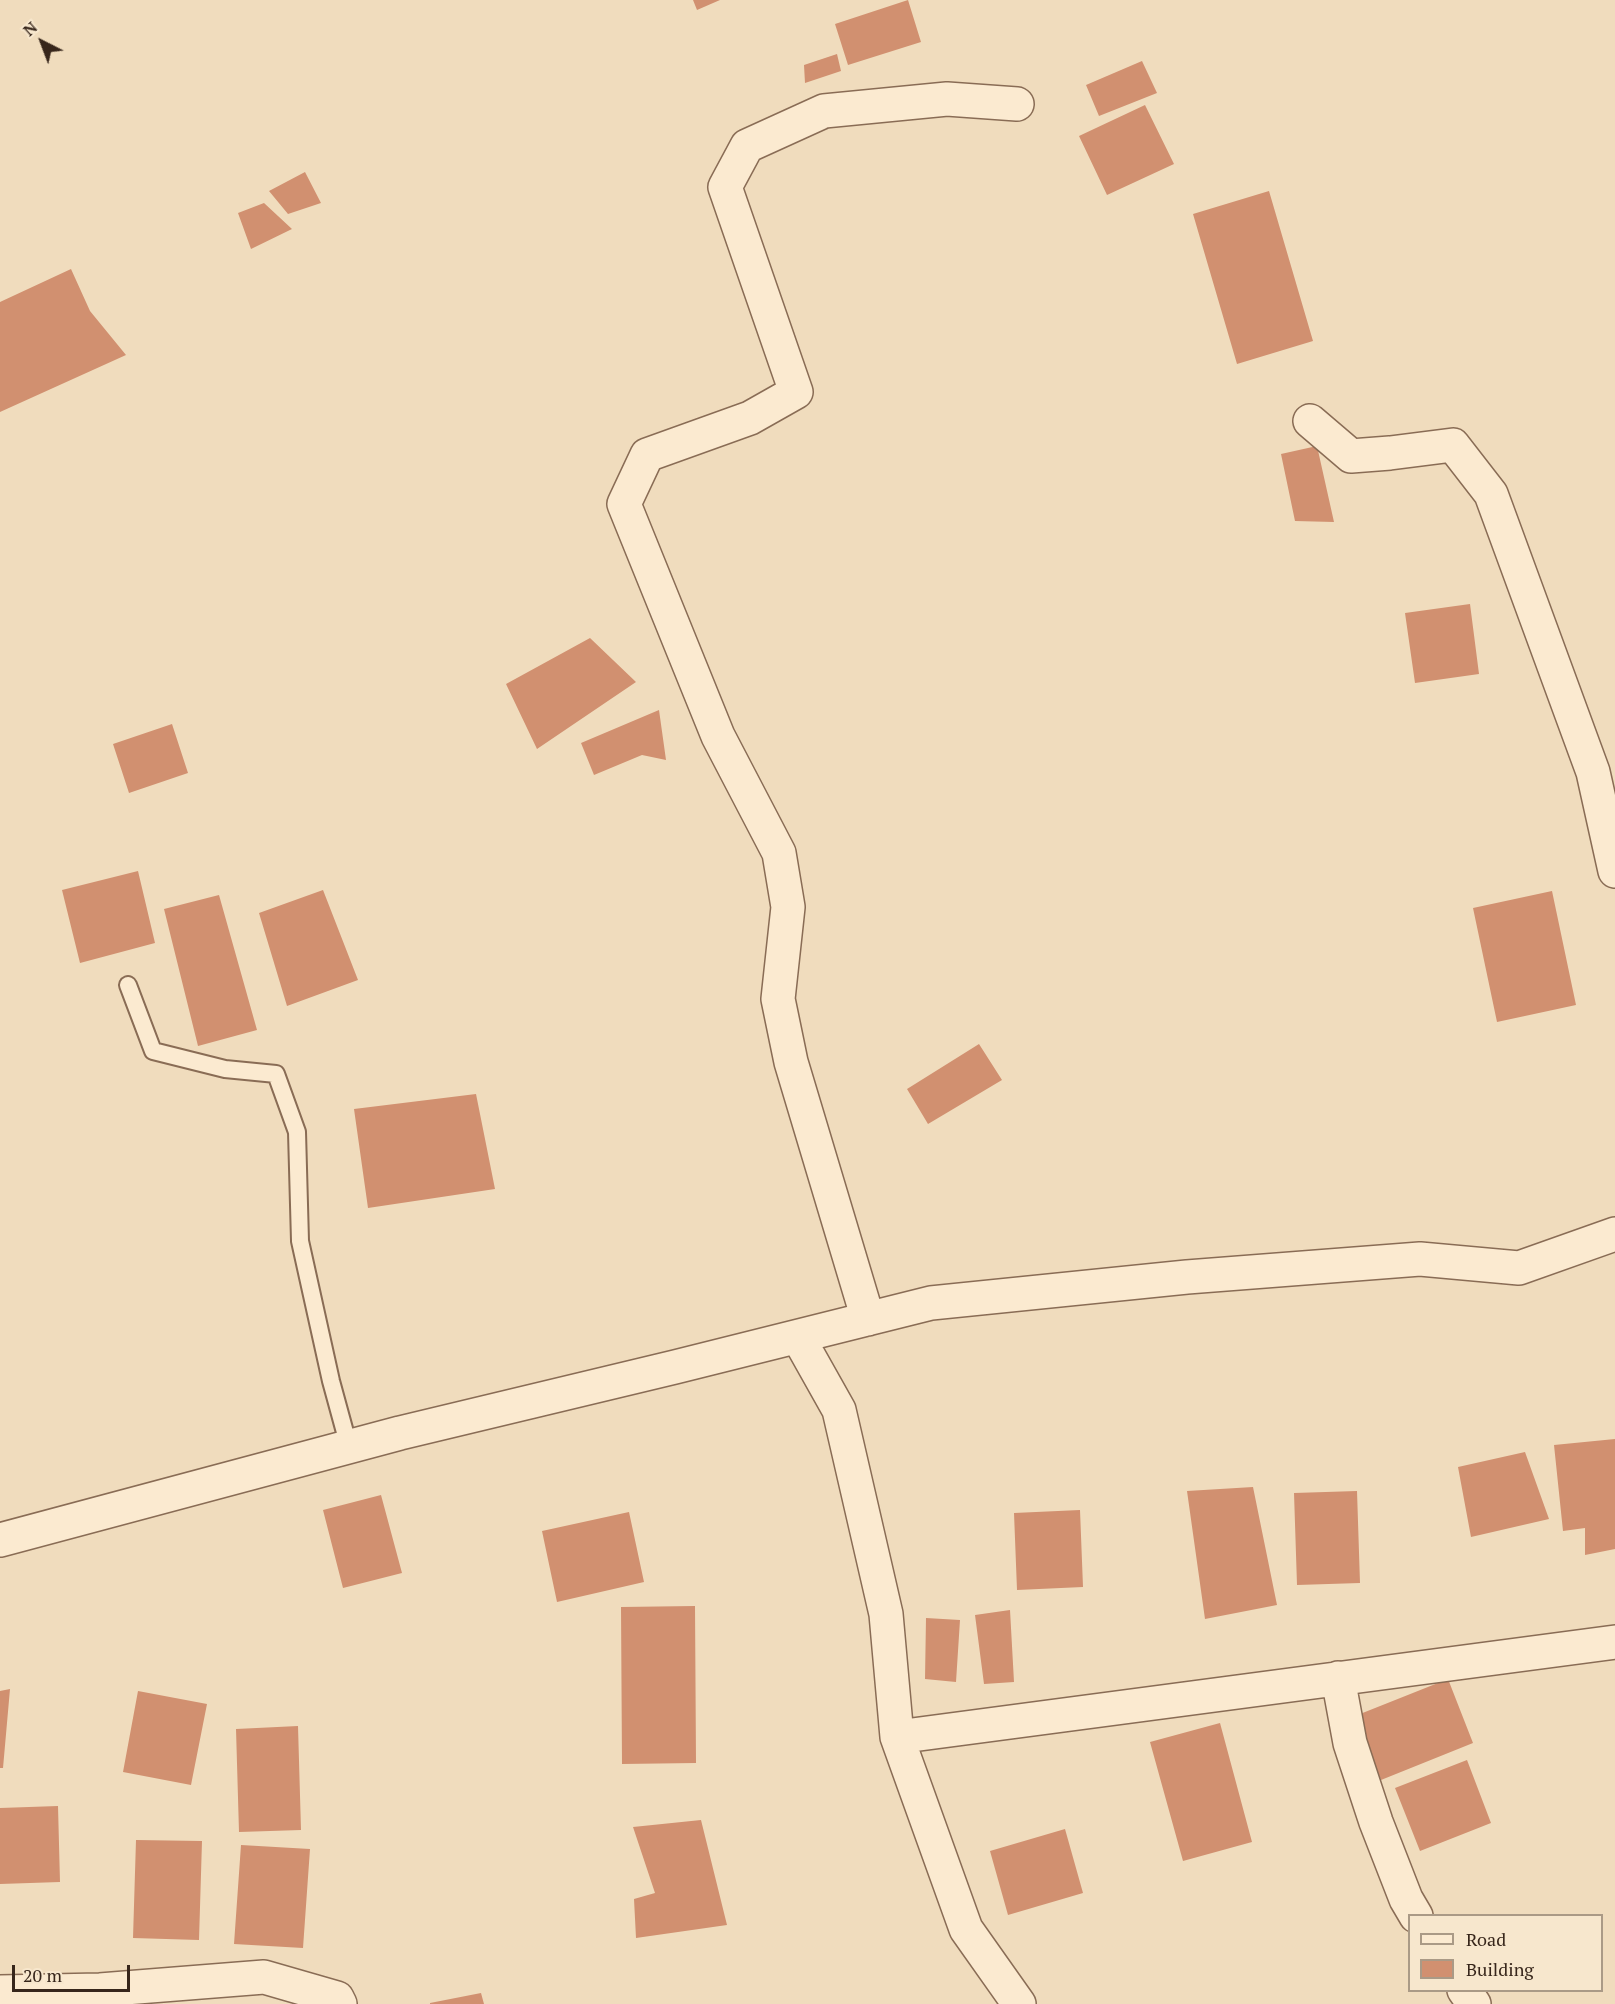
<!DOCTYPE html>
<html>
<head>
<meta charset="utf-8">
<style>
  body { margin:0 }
  #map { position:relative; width:1615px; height:2004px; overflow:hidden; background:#f0dcbd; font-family:"PT Serif",serif }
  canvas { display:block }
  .legend { position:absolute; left:1408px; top:1914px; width:195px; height:78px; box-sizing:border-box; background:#f7e7cd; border:2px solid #aa9a86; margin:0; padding:8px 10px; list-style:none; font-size:18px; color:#37261b }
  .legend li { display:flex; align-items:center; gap:12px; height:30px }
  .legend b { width:30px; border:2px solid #aa9a86 }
  .north { position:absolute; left:12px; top:12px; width:60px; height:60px; -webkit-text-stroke:4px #f7e7cd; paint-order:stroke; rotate:318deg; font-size:16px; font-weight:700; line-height:24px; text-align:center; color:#37261b }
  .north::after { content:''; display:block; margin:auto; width:21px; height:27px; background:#37261b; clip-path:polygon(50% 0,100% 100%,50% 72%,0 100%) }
  .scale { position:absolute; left:12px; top:1965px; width:118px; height:27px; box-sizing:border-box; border:3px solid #37261b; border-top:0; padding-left:8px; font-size:18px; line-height:21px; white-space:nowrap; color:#37261b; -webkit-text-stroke:4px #f7e7cd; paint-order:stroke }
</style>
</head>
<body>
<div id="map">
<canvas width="1615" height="2004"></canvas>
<ul class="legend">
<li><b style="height:8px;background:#fbead0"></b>Road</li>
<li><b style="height:16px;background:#d19070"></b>Building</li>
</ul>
<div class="north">N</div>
<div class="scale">20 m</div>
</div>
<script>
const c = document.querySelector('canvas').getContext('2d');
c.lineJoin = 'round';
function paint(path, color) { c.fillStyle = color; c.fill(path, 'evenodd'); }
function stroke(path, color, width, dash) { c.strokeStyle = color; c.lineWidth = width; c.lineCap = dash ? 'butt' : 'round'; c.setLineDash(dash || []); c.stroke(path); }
paint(new Path2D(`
  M693,0H720L697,10Z
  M908,0L921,42L848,65L835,24Z
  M837,54L841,71L805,83L804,65Z
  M1142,61L1157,93L1099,116L1086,85Z
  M1145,105L1174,164L1107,195L1079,136Z
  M305,172L321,203L288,214L269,191Z
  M1269,191L1313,341L1237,364L1193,214Z
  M264,203L292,229L251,249L238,213Z
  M71,269L90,311L126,355L0,412V302Z
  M1317,446L1334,522L1295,521L1281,454Z
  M1470,604L1479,674L1415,683L1405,613Z
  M590,638L636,682L537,749L506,684Z
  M659,710L666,760L642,755L594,775L581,743Z
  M172,724L188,773L129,793L113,744Z
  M138,871L155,943L80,963L62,890Z
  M323,890L358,980L287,1006L259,913Z
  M1552,891L1576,1005L1497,1022L1473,908Z
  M219,895L257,1030L198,1046L164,909Z
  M979,1044L1002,1080L928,1124L907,1089Z
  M476,1094L495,1189L368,1208L354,1109Z
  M1615,1439V1549L1585,1555V1528L1563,1531L1554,1445Z
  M1525,1452L1549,1519L1471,1537L1458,1467Z
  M1253,1487L1277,1605L1205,1619L1187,1491Z
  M1357,1491L1360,1583L1297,1585L1294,1493Z
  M381,1495L402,1573L343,1588L323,1510Z
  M1080,1510L1083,1587L1017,1590L1014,1513Z
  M629,1512L644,1582L557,1602L542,1531Z
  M695,1606L696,1763L622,1764L621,1607Z
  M1010,1610L1014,1682L984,1684L975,1615Z
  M926,1618L960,1620L956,1682L925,1679Z
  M1448,1679L1473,1743L1381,1780L1355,1716Z
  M10,1689L3,1768H0V1691Z
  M138,1691L207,1704L191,1785L123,1772Z
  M1220,1723L1252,1842L1183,1861L1150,1742Z
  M298,1726L301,1830L239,1832L236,1729Z
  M1467,1760L1491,1823L1420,1851L1395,1788Z
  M58,1806L60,1882L0,1884V1808Z
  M701,1820L727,1925L636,1938L634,1899L655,1893L633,1827Z
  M1065,1829L1083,1893L1008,1915L990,1851Z
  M136,1840L202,1841L199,1940L133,1938Z
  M241,1845L310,1849L303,1948L234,1944Z
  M481,1993L484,2004H430V2003Z`), '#d19070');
const lane = new Path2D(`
  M128,985L153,1051L225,1069L276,1074L297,1132L300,1241L331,1381L349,1447`);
const street = new Path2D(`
  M1310,421L1351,456L1390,453L1453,445L1491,494L1593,772L1615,871
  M868,1319L791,1062L778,999L788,907L779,853L718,736L624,504L647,455L750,418L796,392L725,187L747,146L824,111L947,99L1017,104
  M798,1337L839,1410L886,1614L897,1737L966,1929L1019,2004
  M0,1540L400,1433L675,1367L931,1303L1187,1277L1420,1259L1519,1268L1615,1234
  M1338,1678L1350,1743L1376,1822L1406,1899L1416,1916
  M897,1737L1615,1642
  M1464,1990L1474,2004
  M0,1992L100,1990L264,1977L337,1998L340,2004`);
stroke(lane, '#896c55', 20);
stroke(street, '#896c55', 36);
stroke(lane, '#fbead0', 16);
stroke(street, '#fbead0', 33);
</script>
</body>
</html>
